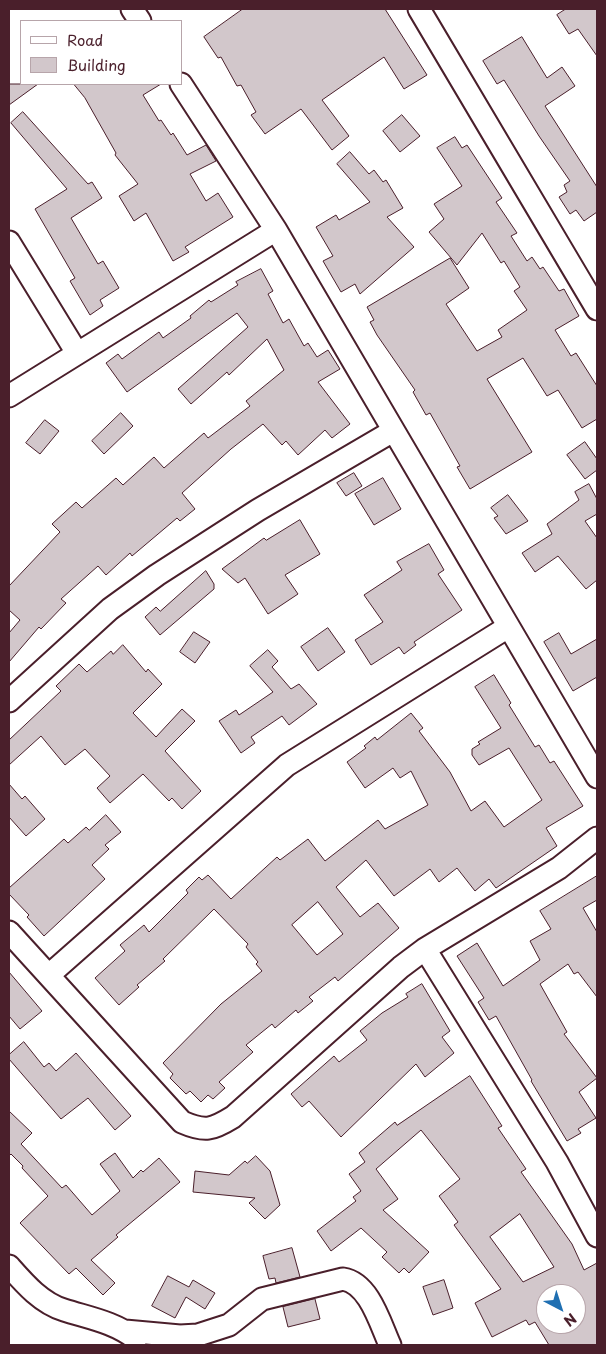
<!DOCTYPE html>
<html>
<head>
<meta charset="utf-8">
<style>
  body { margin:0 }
  #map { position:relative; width:606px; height:1354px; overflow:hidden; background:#fff; font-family:"Playpen Sans",sans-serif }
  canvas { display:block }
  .frame { position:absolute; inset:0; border:10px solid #4a1f2b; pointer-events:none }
  .legend { position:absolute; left:20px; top:20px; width:162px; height:65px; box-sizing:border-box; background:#fff; border:1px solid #b7a5aa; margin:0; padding:6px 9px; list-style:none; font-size:15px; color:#4a1f2b }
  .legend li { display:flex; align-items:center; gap:10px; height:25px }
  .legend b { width:25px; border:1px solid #b7a5aa }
  .north { position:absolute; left:536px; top:1284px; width:50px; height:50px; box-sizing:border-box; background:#fff; border:1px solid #b7a5aa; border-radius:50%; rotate:140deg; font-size:14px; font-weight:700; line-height:20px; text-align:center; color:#4a1f2b }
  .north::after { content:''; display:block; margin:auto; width:18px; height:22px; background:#1f6fb2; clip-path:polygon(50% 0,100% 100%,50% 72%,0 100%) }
</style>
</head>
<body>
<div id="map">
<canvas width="606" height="1354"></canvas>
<div class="frame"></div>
<ul class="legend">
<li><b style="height:6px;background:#fff"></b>Road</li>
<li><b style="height:14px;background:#d2c7cb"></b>Building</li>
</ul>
<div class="north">N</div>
</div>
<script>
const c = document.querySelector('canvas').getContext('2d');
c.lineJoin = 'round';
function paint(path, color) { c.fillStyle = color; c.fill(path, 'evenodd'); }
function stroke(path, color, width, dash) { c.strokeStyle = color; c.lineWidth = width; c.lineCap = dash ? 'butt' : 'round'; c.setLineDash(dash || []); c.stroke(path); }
const building = new Path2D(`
  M243,9H385L427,75L404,89L384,57L322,100L349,136L332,150L301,109L265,134L251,115L256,112L241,85L237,86L221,57L218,58L204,37Z
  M566,9H597V56L578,29L569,34L557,15Z
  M522,37L547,78L562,67L575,86L545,106L597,187V212L584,221L576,210L570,214L559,197L567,192L564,185L570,181L539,136L504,80L497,84L483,61Z
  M9,84H38L9,105Z
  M74,84H161L143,95L159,121L161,120L171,135L173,133L187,155L206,145L216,161L190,174L206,201L218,193L233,217L185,247L189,252L173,261L146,213L134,221L119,196L138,184L115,155L116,153L85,98Z
  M23,112L88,184L92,182L102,198L71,218L98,264L103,261L119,288L100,300L103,306L90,315L70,281L75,278L35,209L67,189L11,123Z
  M402,115L420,136L400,152L383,131Z
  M455,137L462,148L467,145L502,198L496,202L517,233L511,236L527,261L532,257L540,269L543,267L559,291L564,289L579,316L555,330L571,356L576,353L597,386V419L582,428L558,390L547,396L523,358L487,379L532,452L470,489L457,467L460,466L430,413L426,415L413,392L415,390L377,335L370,322L374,320L367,307L450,258L469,288L446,304L477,351L502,337L498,330L527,310L514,291L520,287L504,261L501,263L482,233L457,265L429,232L444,219L434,204L462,186L437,148Z
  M350,152L369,174L374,170L383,182L386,180L403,208L387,217L414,247L360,294L355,284L341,292L323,261L333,256L316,227L336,215L339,220L370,202L337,164Z
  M261,269L273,291L268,294L283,323L289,319L304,346L308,343L317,357L328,350L340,369L318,382L350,424L332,438L325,430L298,455L286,441L282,445L263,424L231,449L182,493L195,509L180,521L177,518L132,556L130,553L106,575L98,566L61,599L66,603L41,629L39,627L9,662V633L20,620L9,610V586L60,532L52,524L76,502L82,508L116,478L123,485L154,457L164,468L204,433L208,438L250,406L246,401L284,370L267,339L229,375L227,372L191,404L178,389L248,327L237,313L127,392L106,363L118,354L122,359L159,332L163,338L191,318L190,316L209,300L211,302L238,285L236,282Z
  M121,413L133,426L104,454L92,441Z
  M45,420L59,431L40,454L26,443Z
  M585,442L597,459V470L585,479L567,455Z
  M354,473L362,486L346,496L337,483Z
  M383,478L401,509L374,525L355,494Z
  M589,484L597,499V514L585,521L597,538V580L586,589L558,556L535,572L522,553L552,534L547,524L579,500L575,492Z
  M508,495L528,521L506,534L494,518L498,516L491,508Z
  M300,520L320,554L285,575L298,594L268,614L245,578L238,583L222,569L264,538L266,540Z
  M429,544L444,570L438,574L462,610L414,642L416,645L404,654L399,647L371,665L355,640L383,622L364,595L402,570L397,562Z
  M206,571L214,584V589L160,635L145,617L156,607L160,611Z
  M328,628L345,652L318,671L301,647Z
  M194,632L210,642L195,663L180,652Z
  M559,633L571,654L597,639V677L573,691L544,642Z
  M123,645L146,672L148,669L162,684L133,713L156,737L182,709L195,721L165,751L201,791L182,809L172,798L169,801L143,774L110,803L97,788L110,776L85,749L65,765L41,736L9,765V740L61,691L56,686L79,664L87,672L111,651L113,654Z
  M268,650L278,661L272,667L291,689L299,684L317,704L289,725L282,716L251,737L255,743L241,753L219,721L236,710L239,715L273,692L250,666Z
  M494,675L511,703L509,705L535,747L539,745L550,763L554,761L583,806L546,828L557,846L496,888L489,879L475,891L457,868L439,882L430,869L394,896L366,860L336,887L360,917L378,903L399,928L338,981L335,977L309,997L313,1001L298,1013L296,1010L275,1028L272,1024L246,1045L253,1052L219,1082L225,1088L213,1099L208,1095L201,1102L190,1091L186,1094L170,1078L173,1074L163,1063L221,1004L262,971L256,964L258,962L246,947L248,944L214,909L163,959L165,961L137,985L139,987L119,1005L95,978L125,951L120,945L144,925L149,932L188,893L186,890L199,877L202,880L208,875L231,899L277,857L280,860L308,839L325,861L378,820L385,829L428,805L411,771L400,778L393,768L365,788L347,762L366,748L364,746L375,737L377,740L411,713L423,728L419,731L450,772L471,811L485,801L504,827L542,800L509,748L479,765L472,755V749L480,744L478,742L501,728L475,687ZM318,902L343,934L317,955L292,925Z
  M9,784L22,799L25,796L45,819L26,836L9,817Z
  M106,815L121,832L105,845L109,849L92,865L105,879L44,936L27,917L29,915L9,894V888L64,839L68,843L86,827L89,830Z
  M597,876V900L583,908L597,932V997L578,972L574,974L568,964L540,984L567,1032L564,1034L597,1078L579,1092L596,1118L578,1129L581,1133L567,1141L531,1081L532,1080L496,1016L489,1020L478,1002L484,998L457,956L477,943L503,986L540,960L530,941L551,929L540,911Z
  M9,972L42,1011L20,1029L9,1016Z
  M422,984L450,1031L442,1037L454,1053L425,1077L416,1064L341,1137L309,1101L302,1107L291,1094L334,1056L339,1062L367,1040L360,1031L382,1013L408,997L406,994Z
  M24,1042L44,1067L49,1063L56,1071L76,1053L131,1116L115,1130L88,1098L61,1119L9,1059V1055Z
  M470,1076L502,1126L498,1128L526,1169L521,1172L572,1244L584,1270L597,1263V1345H549L535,1322L529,1325L526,1320L492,1337L475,1303L501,1289L454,1225L458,1222L439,1196L460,1179L421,1130L376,1169L398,1199L383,1210L429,1252L409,1273L404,1268L399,1273L382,1257L387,1252L361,1228L331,1251L317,1231L356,1201L353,1197L361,1191L349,1174L365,1162L359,1153L395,1122L397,1125ZM520,1214L554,1267L523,1282L490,1237ZM546,1294H576V1324H546Z
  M9,1111L32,1133L21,1144L62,1188L66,1185L92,1215L120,1191L100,1164L115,1153L133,1178L141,1170L143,1172L159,1158L180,1182L116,1235L118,1237L91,1260L115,1283L103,1295L76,1268L69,1274L20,1223L48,1196L22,1168L23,1166L11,1154L9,1156Z
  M256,1156L270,1171L280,1205L265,1219L249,1203L255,1198L193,1192L195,1171L229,1175L245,1161L247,1163Z
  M292,1248L300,1277L276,1283L275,1278L269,1279L263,1256Z
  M168,1276L189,1287L193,1280L215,1293L205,1309L186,1297L175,1318L152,1306Z
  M444,1280L453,1308L433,1315L423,1287Z
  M315,1299L320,1319L288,1327L283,1307Z`);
paint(building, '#d2c7cb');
stroke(building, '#4a1f2b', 1);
const street = new Path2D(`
  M132,9L140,21
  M419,9L597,309
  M181,84L276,230L597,777
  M9,242L77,353
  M9,396L276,230
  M9,701L110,609L157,575L258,510L393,431
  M9,932L182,1122C205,1132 212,1130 233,1117L401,967L425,949L559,868L597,838
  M425,949L557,1162L597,1236
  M49,975L287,765L508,627
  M9,1266C24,1283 41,1303 64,1310C89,1318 114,1322 136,1339
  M125,1331L180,1336L198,1335L229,1325L262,1299L343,1279C369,1283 380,1323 390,1345`);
stroke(street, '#4a1f2b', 25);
stroke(street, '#fff', 21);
</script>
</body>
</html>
